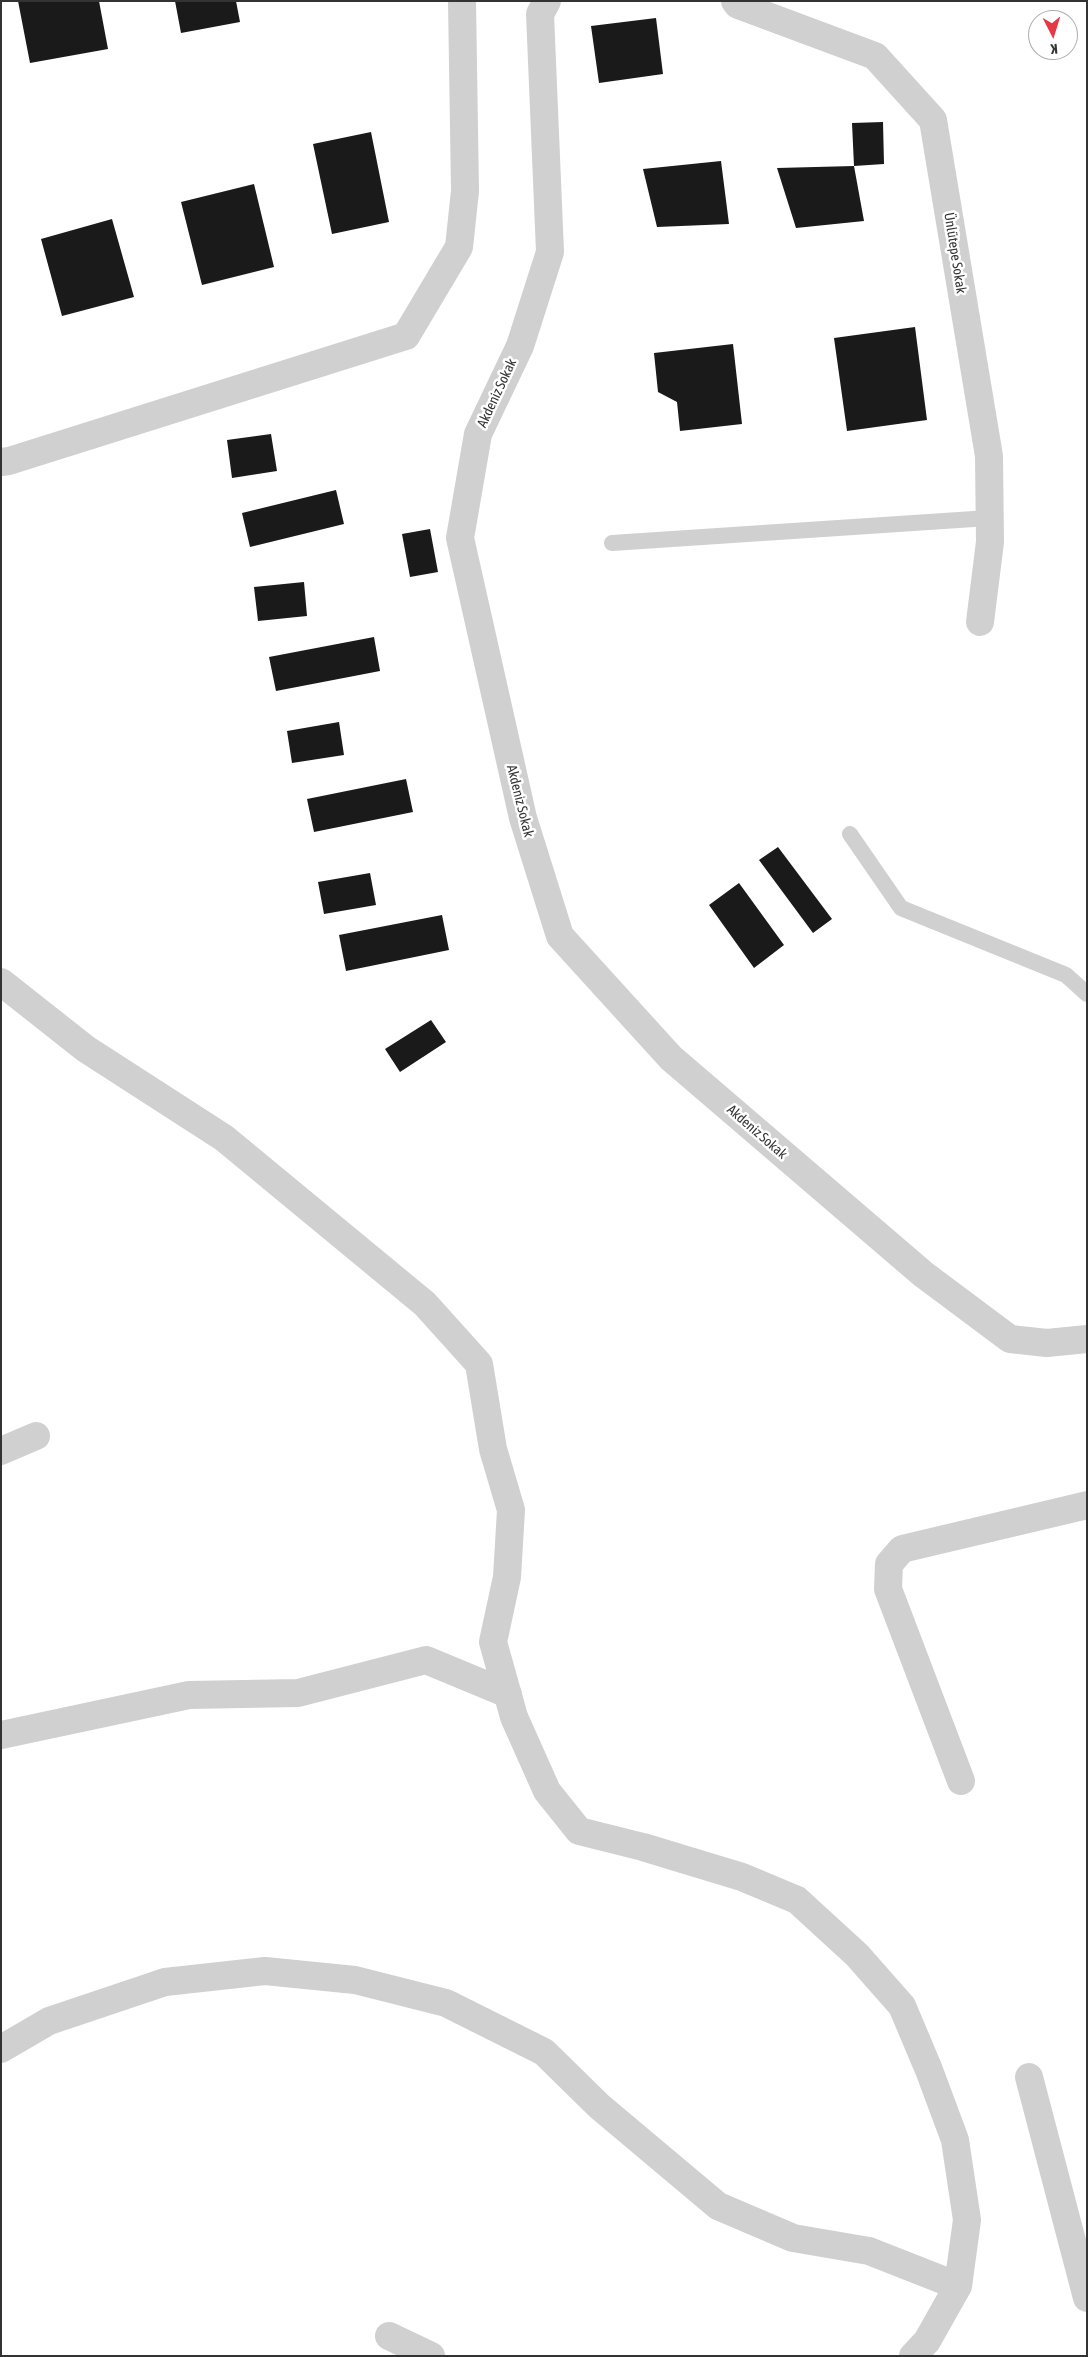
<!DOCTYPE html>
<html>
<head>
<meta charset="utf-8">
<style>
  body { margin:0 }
  #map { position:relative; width:1088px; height:2357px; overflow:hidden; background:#fff; font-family:"Asap Condensed",sans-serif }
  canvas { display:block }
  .frame { position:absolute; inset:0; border:2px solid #333; pointer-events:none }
  .north { position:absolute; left:1028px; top:10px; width:50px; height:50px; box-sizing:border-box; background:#fff; border:1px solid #adadad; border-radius:50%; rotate:175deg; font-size:14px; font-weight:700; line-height:20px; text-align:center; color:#333 }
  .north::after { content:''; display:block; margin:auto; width:18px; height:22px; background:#e63946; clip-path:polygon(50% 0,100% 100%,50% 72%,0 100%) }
</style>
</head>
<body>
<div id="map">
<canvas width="1088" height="2357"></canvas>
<div class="frame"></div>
<div class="north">K</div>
</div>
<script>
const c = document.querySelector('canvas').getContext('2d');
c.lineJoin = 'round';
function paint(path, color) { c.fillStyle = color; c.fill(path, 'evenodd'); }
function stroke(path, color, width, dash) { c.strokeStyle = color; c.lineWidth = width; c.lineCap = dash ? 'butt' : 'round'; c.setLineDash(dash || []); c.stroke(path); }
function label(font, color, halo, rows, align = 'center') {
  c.font = font + ' "Asap Condensed",sans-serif'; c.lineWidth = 5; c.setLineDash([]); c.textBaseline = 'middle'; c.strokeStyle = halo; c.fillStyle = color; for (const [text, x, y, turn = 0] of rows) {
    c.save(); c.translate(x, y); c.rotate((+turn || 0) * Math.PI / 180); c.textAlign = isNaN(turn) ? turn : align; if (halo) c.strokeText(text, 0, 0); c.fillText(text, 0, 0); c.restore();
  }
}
paint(new Path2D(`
  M18,1H99L108,49L30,63Z
  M175,1H236L240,22L181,33Z
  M656,18L663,74L599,83L591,26Z
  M883,122L884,164L854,166L852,123Z
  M371,132L389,222L332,234L313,144Z
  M721,161L729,224L657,227L643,169Z
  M854,166L864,221L796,228L777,168Z
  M254,184L274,267L202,285L181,202Z
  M112,219L134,297L62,316L41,239Z
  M915,327L927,420L847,431L834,338Z
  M733,344L742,424L680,431L677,402L658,392L654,353Z
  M271,434L277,471L232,478L227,440Z
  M336,490L344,524L250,547L242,513Z
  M430,529L438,572L410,577L402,534Z
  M304,582L307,616L258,621L254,587Z
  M374,637L380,671L276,691L269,657Z
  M339,722L344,755L292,763L287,731Z
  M406,779L413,812L314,832L307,799Z
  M778,847L832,919L813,933L759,860Z
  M370,873L376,905L324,914L318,882Z
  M739,883L784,945L754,968L709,905Z
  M442,915L449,950L346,971L339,935Z
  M431,1020L446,1042L400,1072L385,1049Z`), '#1a1a1a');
stroke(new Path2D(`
  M612,543L989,518
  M850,834L901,908L1066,975L1087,994`), '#d0d0d0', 16);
stroke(new Path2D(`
  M547,1L540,14L550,252L520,346L478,434L460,538L523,818L560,936L671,1058L923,1274L1010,1339L1047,1343L1087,1339
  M735,1L738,5L875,56L933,120L989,456L990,542L980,622
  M1,462L9,461L406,336L459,247L465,191L462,1
  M1,982L86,1049L224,1138L425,1304L479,1364L493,1449L511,1510L507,1577L493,1642L514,1717L547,1791L579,1831L643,1847L742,1877L797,1900L857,1955L902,2006L929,2070L955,2140L967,2220L958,2286L927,2341L913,2356
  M1,1451L36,1436
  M1,1735L189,1695L298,1693L426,1660L508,1694
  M961,1781L888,1589L889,1564L902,1549L1087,1505
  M1,2049L49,2021L165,1982L265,1971L355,1980L446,2003L544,2052L599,2106L718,2206L793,2238L869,2251L958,2286
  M1029,2077L1087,2298
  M389,2336L431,2356`), '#d0d0d0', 28);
label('14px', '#333', '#fff', [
  ["Ünlütepe Sokak",955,253,81],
  ["Akdeniz Sokak",497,393,-65],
  ["Akdeniz Sokak",520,801,76],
  ["Akdeniz Sokak",757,1132,41]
]);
</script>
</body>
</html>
